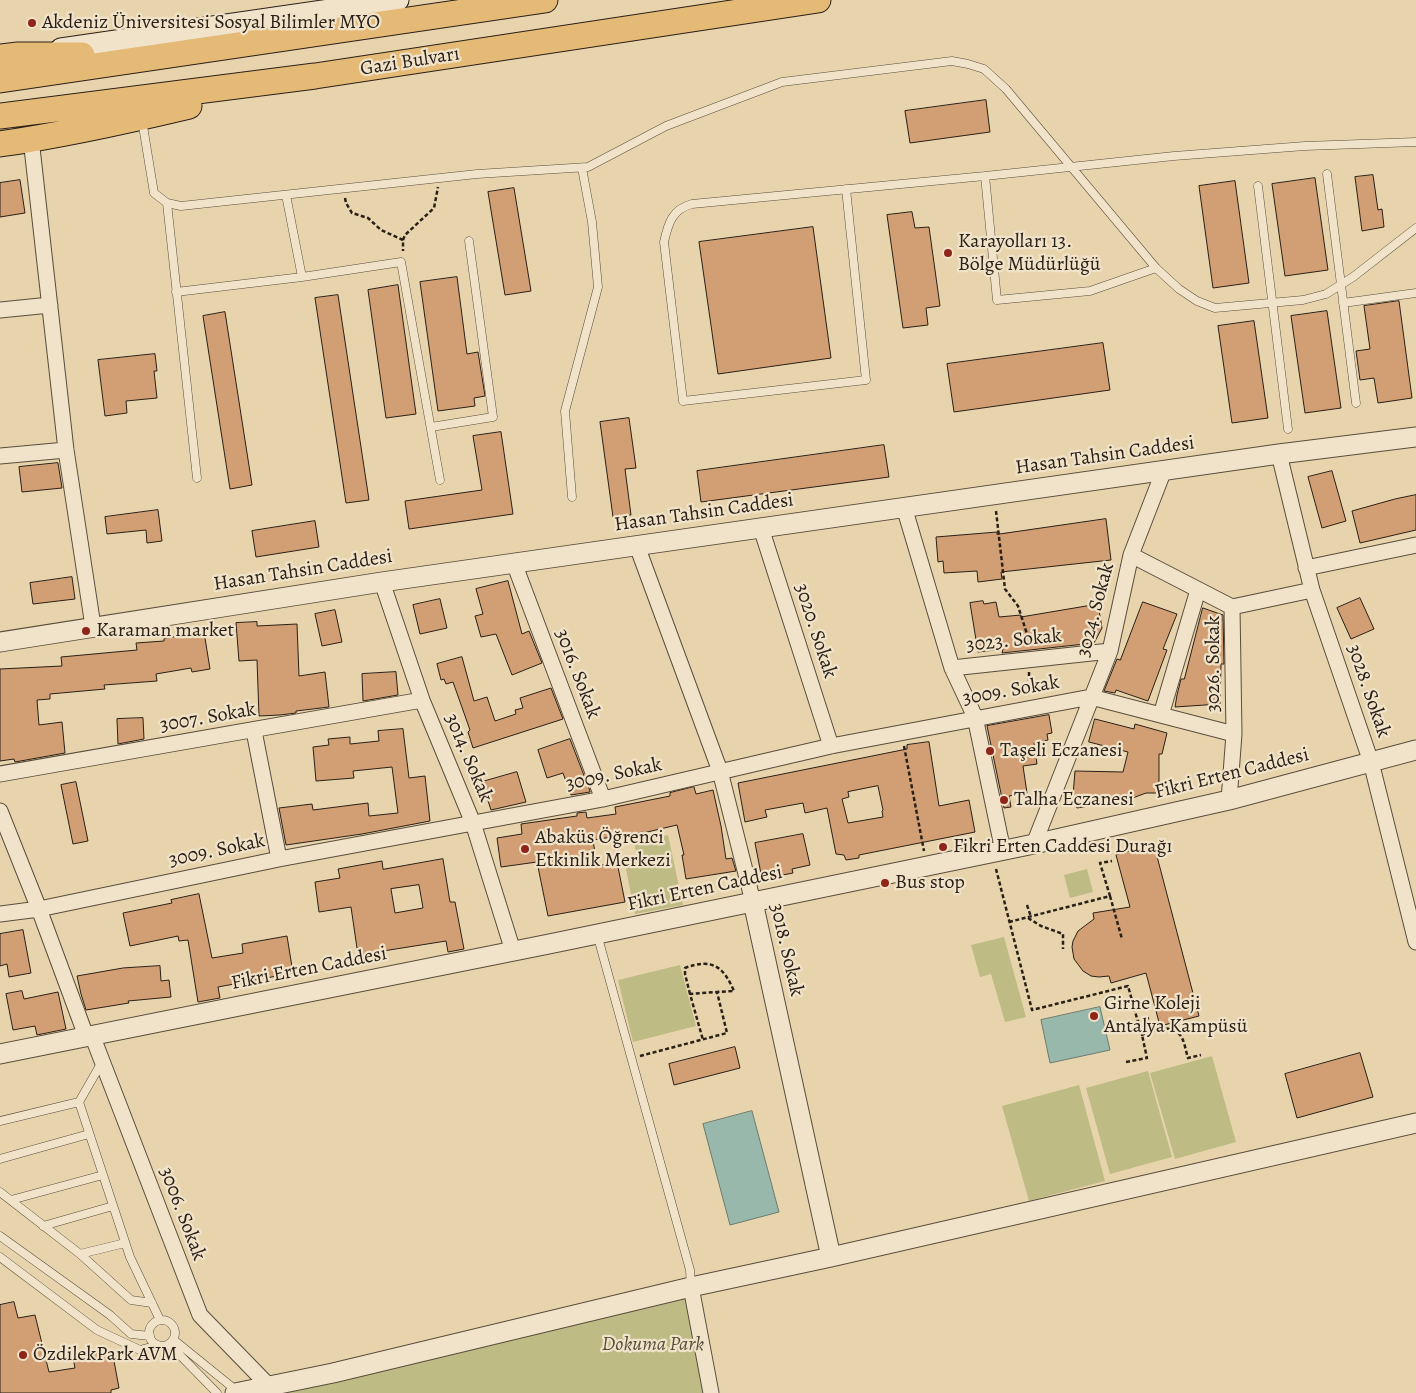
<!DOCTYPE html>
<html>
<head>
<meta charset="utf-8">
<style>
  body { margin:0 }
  canvas { display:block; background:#e8d4ac }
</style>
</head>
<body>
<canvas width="1416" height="1393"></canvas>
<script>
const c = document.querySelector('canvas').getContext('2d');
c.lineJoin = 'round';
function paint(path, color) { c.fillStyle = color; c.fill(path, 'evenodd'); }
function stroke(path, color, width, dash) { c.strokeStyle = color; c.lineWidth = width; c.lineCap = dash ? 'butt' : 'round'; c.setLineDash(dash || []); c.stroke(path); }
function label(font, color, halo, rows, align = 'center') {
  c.font = font + ' Alegreya,serif'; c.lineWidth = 4.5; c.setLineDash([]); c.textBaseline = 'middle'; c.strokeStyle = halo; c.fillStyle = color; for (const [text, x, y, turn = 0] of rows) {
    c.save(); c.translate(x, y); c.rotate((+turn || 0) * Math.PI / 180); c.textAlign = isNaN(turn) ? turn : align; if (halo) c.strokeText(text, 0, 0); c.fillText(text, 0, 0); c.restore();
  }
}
paint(new Path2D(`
  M668,835L683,905L635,914L625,864L638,862L634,842Z
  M1087,869L1093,892L1070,898L1064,875Z
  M1004,937L1026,1017L1005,1022L991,974L980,977L971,945Z
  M680,965L696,1026L633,1042L618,980Z
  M1212,1056L1236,1142L1175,1159L1150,1073Z
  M1148,1071L1172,1157L1110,1174L1086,1088Z
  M1079,1085L1105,1181L1029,1201L1002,1106Z
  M691,1287L711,1393H231Z`), '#bebb84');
const water = new Path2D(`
  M1100,1007L1110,1050L1050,1063L1041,1020Z
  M752,1111L779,1212L730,1225L703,1124Z`);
paint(water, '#97b8aa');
stroke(water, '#6b7b6f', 1);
const building = new Path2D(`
  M986,100L990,132L910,143L905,111Z
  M1373,175L1378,210L1382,209L1384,227L1362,231L1355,177Z
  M1315,178L1328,270L1285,276L1272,184Z
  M20,180L25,213L0,217V183Z
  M1235,181L1249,283L1213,288L1199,186Z
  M514,188L531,291L505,295L488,192Z
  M912,212L915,228L929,227L940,306L926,308L928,325L903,328L887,215Z
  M813,227L831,358L718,374L699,242Z
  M457,277L467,354L478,352L485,396L474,398L475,406L438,411L420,282Z
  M398,285L416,414L386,418L368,290Z
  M338,295L369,500L346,503L315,298Z
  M1399,301L1412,398L1378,403L1374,378L1360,380L1356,351L1370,349L1364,306Z
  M1327,311L1341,408L1305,413L1291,316Z
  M225,312L252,485L230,489L203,316Z
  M1254,321L1268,418L1232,423L1218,326Z
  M1103,343L1110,390L954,412L947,364Z
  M155,354L157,371H154L157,398L126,401L127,413L105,416L98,360Z
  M629,418L636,468L625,469L631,515L613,517L600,422Z
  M501,432L513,514L409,529L405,501L482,490L473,436Z
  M884,445L889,477L701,502L697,471Z
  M58,463L62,488L22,492L19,467Z
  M1332,471L1346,521L1322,528L1308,477Z
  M1416,495V530L1360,543L1352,511L1395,499Z
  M158,510L162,541L147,543L146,530L107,534L105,517Z
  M1106,519L1111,560L1001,572L1002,579L978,582L977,571L944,573L943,561L938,562L936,537L997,532V534Z
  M315,521L319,547L256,557L252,531Z
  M72,577L75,599L33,604L30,583Z
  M508,581L522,634L529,631L542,663L512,675L496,634L481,637L475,616L483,614L476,589Z
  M1360,598L1374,629L1351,639L1337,608Z
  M440,599L447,628L420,634L413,605Z
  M983,601L984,604L996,602L999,617L1021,615V617L1098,604L1102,628L1094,643L1002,653L1003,649L978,652L970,603Z
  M1143,602L1177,614L1163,649L1167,650L1148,701L1116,690L1115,693L1104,691L1117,659L1120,660Z
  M1203,608L1223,615L1224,664H1221L1220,704L1175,707L1177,695L1181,679H1184Z
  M335,610L342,642L322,646L315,614Z
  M257,622V626L297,624L299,676L325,672L329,707L296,711V713L280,715L259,716L257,660L239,661L236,623Z
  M204,632L210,669L192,672L191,668L156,674L157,681L104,685L105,689L50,694V699L37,700L39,725L62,722L65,753L15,762L14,759L0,761V669L62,666L61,657L137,650L136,643L164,641V639Z
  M462,657L474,701L487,697L495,721L516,714L515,710L523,708L520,698L551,688L563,719L473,748L468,732L470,730L453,682L446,684L444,679L441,680L437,664Z
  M396,672L398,695L363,701L362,674Z
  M1049,715L1052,733L1047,734L1048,740L1034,743L1037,764L1023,766L1027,793L1009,796L1011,807L1004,808L987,726Z
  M143,718L144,739L118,744L117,719Z
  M1095,719L1134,729L1135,724L1167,733L1162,754H1159V781L1156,793H1146L1130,799L1077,808L1073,796L1075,771L1123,772L1128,752L1089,742Z
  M403,729L409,778L425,776L430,821L362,834L286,845L279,808L312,804L313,810L368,803L369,816L398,813L392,767L353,771L354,778L316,781L313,747L329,745L328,739L350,737V744L379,741L378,731Z
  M570,739L590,791V792L571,795L563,773L547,778L538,750Z
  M929,742L939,806L969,800L975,832L859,855V858L846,860L844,855L836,854L827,808L805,813L803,803L765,810L767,817L745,822L738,783L907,749V745ZM878,786L883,810L882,811L883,817L848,823L842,799L849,797L848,792Z
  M517,772L526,802L491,810L482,782Z
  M76,782L88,841L73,844L61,785Z
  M694,787L696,794L713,790L721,826L726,859L732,858L736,871L686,879L682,855H684L677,825L643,833V832L593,840L597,866L617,862L625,902L548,916L537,862L501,867L497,838L522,834L521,824L577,816V813L586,812L587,818L616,814L615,807L670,796V793Z
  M803,834L810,865L792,869L793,873L762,879L755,843Z
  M1154,845L1199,1016L1160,1026L1146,973L1111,983L1109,976L1099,977L1091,976L1083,971L1074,959L1072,947L1073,941L1078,931L1094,919L1093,913L1130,907L1116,855Z
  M443,859L450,902H455L464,949L448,952L446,941L358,955L351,907L319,912L315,882L340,878L338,869L382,861L383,869ZM419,885L423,908L395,913L391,889Z
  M199,894L212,958L243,953L242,944L287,936L293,973L218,987L220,998L198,1002L188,940L179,941L178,936L130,946L123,913L172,903L171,900Z
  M23,930L31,973L9,977L7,964L0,966V934Z
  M160,966L161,981L169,980L171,997L128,1001L129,1003L86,1010L81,994L77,976L123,968Z
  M22,991L24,999L58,992L66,1029L37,1035L35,1026L13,1030L6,994Z
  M735,1047L740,1068L674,1085L669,1064Z
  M1360,1053L1373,1097L1297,1118L1285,1074Z
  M14,1302L18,1318L35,1315L49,1372L75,1368L73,1358L112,1350L119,1388L111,1390V1393H0V1305Z`);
paint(building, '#d19f73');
stroke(building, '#2a2017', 1);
const service = new Path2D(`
  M142,120L154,193L167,203L181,206L477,174L588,167L666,126L782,82L952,61L968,64L984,69L1006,89L1156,268L1179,289L1197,301L1215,308L1303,300L1326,294L1353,277L1416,228
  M1327,174L1356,403
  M1258,186L1288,429
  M846,189L866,380L683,401L664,242C668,224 672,209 692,204L985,176
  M286,195L302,277L401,262L440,480
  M167,203L197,478
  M1156,268L1090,291L997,300L985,176L1174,156L1305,146L1416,142
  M176,292L302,277
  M1343,303L1416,293
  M431,427L493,417L469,241
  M572,497L565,411L598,287L592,222L582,168
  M597,934L690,1270L691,1287
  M79,1102L102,1062
  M0,1121L79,1102L130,1257L160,1320
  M0,1159L89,1134
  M0,1192L80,1254L131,1300L152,1303
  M11,1200L103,1175
  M43,1226L113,1206
  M0,1236L110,1315L131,1334L150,1336
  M80,1254L125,1243
  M0,1257L97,1330L140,1350L158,1345
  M149 1333a13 13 0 1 1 26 0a13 13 0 1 1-26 0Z
  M174,1340L237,1391
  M169,1344L217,1393`);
const minor = new Path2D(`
  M31,139L66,450L93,626
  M0,310L50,305
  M1279,454L1312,590L1371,762L1416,942
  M0,456L66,450
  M904,507L952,668L975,717L1003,851
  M761,528L831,746
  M637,546L720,771L753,902
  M1131,555L1232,607
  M514,563L603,799
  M1306,568L1416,545
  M382,582L422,700L473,823L513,951
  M952,668L1110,651
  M1161,715L1198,590
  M254,731L279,859
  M0,774L422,700
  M1229,800L1234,734L1232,607L1312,590
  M0,811L39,909L86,1036
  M1034,844L1110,651L1131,555L1164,470
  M0,914L39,909L279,859L603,799L831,746L1091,697L1234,734
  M92,1035L200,1315L268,1385
  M691,1287L711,1393`);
const tertiary = new Path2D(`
  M0,642L382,582L1279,454L1416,437
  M753,902L831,1257
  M0,1054L549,944L1034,844L1229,800L1416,750
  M235,1393L333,1373L691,1287L831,1257L1416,1123`);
const secondary = new Path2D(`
  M61,49L398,0`);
const trunk = new Path2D(`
  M0,57L18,55H82
  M0,80L545,0
  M0,116L315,76L818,0
  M0,144C63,135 126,121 189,106`);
stroke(service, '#5a4d3c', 9);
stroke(minor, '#5a4d3c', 17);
stroke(tertiary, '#5a4d3c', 21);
stroke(secondary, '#2a2017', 23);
stroke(trunk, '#2a2017', 27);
stroke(new Path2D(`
  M345,198L346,203L352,213L368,218L381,230L403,240V251
  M403,240L405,235L434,208L438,187
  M996,511L1005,589L1018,606L1027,634L1028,647
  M1029,672V681
  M904,746L924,851
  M996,869L1032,1010L1128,986L1138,1022L1149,1018
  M1110,896L1122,939
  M1027,905L1031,917
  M1028,918L1041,926L1063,934V949
  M1009,922L1110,896L1100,863L1112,861
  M690,994L685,974V968C712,958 723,966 734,991L717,992
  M1138,1022L1142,1035C1154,1029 1174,1023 1182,1038C1185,1044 1186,1052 1188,1058L1201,1055
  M640,1056L727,1033L717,992L690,994L703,1040
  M1126,1062L1147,1058L1142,1035`), '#2a2017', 2.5, [4, 2.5]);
stroke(service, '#f0e3c9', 8);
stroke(minor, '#f0e3c9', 15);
stroke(tertiary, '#f0e3c9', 19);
stroke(secondary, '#f0e3c9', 21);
stroke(trunk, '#e4ba76', 25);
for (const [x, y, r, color] of [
  [32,23,5,"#8f2418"],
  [948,253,5,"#8f2418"],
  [86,631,5,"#8f2418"],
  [990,751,5,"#8f2418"],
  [1004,800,5,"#8f2418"],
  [943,847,5,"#8f2418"],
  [525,849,5,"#8f2418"],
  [885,883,5,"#8f2418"],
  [1094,1016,5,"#8f2418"],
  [23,1355,5,"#8f2418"]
]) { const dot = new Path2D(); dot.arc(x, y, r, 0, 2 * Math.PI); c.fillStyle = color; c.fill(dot); stroke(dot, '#f0e3c9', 2); }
label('20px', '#2a2017', '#f0e3c9', [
  ["Akdeniz Üniversitesi Sosyal Bilimler MYO",42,23],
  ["Karayolları 13.",958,242],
  ["Bölge Müdürlüğü",958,265],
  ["Karaman market",96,631],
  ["Taşeli Eczanesi",1000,751],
  ["Talha Eczanesi",1014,800],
  ["Abaküs Öğrenci",535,838],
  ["Etkinlik Merkezi",535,861],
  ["Fikri Erten Caddesi Durağı",953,847],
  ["Bus stop",895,883],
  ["Girne Koleji",1104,1004],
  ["Antalya Kampüsü",1104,1027],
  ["ÖzdilekPark AVM",33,1355]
], 'left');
label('20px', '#2a2017', '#f0e3c9', [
  ["Gazi Bulvarı",410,62,-9],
  ["Hasan Tahsin Caddesi",1105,456,-8],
  ["Hasan Tahsin Caddesi",704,513,-8],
  ["Hasan Tahsin Caddesi",303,571,-9],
  ["3024. Sokak",1096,610,-75],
  ["3020. Sokak",815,631,72],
  ["3023. Sokak",1014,641,-6],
  ["3026. Sokak",1214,664,-90],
  ["3016. Sokak",577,674,69],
  ["3009. Sokak",1011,691,-10],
  ["3028. Sokak",1368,691,71],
  ["3007. Sokak",208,718,-10],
  ["3014. Sokak",468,758,67],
  ["Fikri Erten Caddesi",1232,774,-14],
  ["3009. Sokak",614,775,-12],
  ["3009. Sokak",217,851,-12],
  ["Fikri Erten Caddesi",705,889,-12],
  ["3018. Sokak",786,950,77],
  ["Fikri Erten Caddesi",309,969,-11],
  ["3006. Sokak",182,1214,69]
]);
label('italic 20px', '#564e38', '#f0e3c9', [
  ["Dokuma Park",653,1345]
]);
</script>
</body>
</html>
